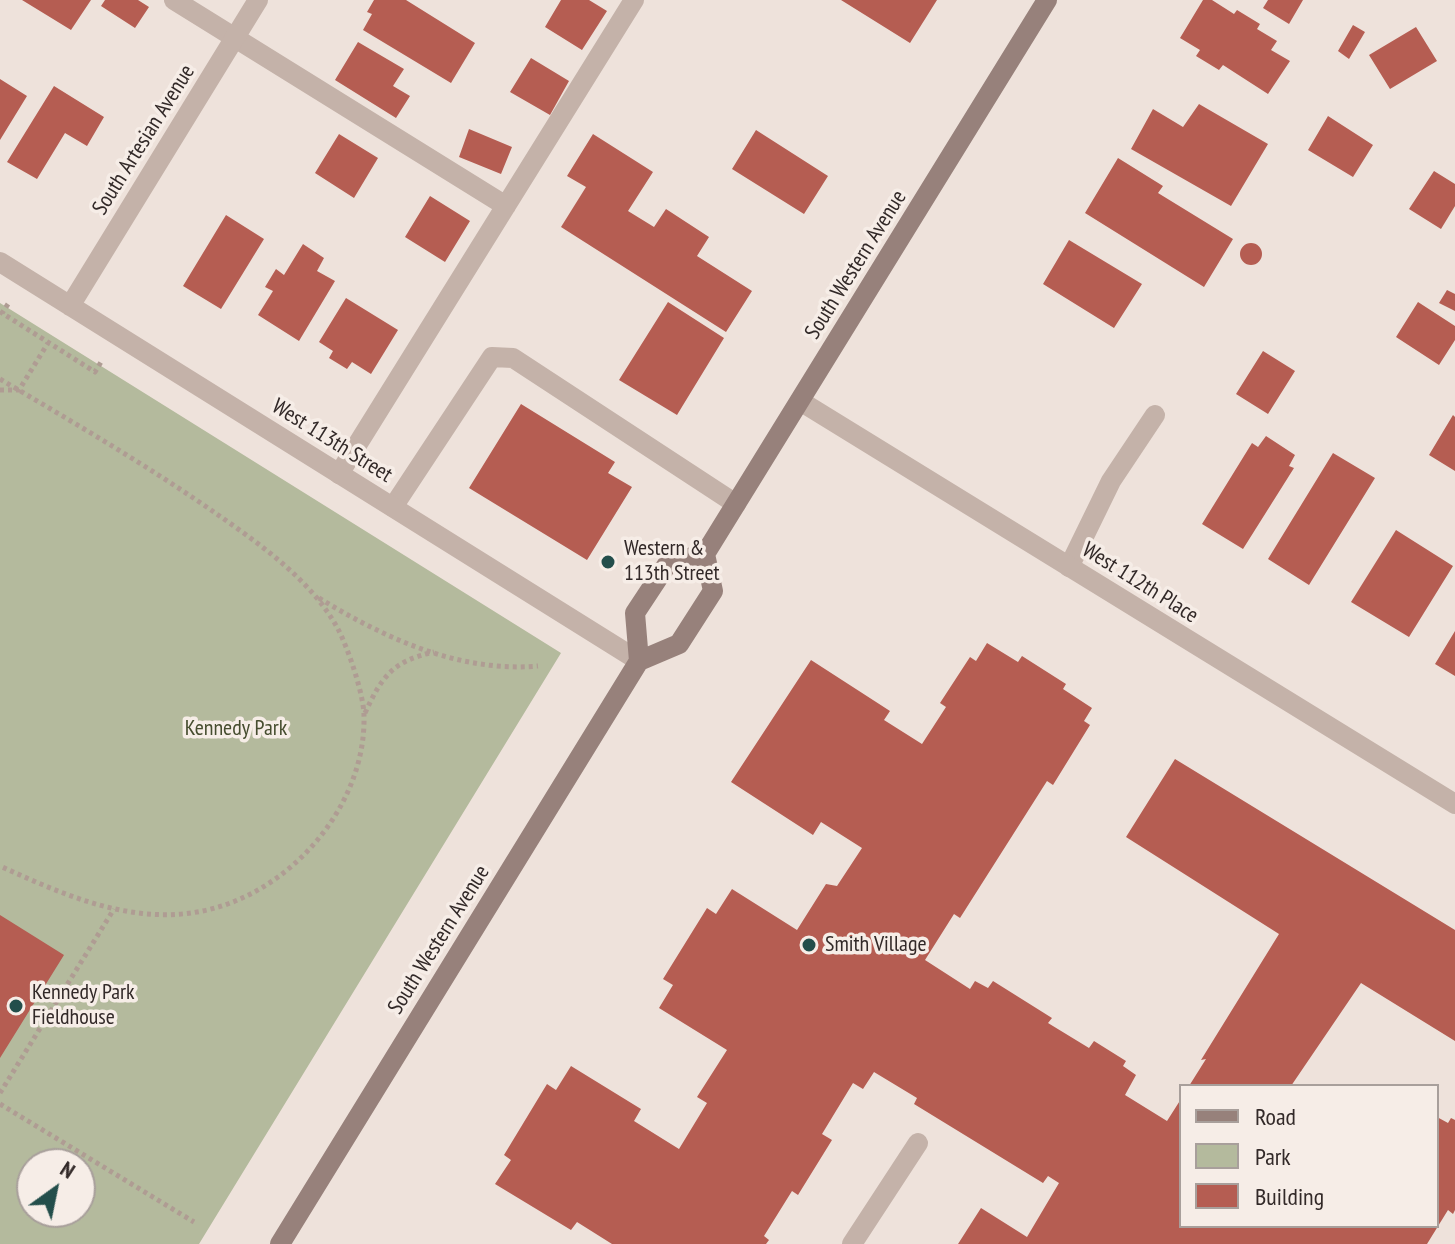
<!DOCTYPE html>
<html>
<head>
<meta charset="utf-8">
<style>
  body { margin:0 }
  #map { position:relative; width:1455px; height:1244px; overflow:hidden; background:#eee2db; font-family:"PT Sans Narrow",sans-serif }
  canvas { display:block }
  .legend { position:absolute; left:1179px; top:1084px; width:260px; height:144px; box-sizing:border-box; background:#f6ede7; border:2px solid #a89f9b; margin:0; padding:10px 14px; list-style:none; font-size:24px; color:#322928 }
  .legend li { display:flex; align-items:center; gap:16px; height:40px }
  .legend b { width:40px; border:2px solid #a89f9b }
  .north { position:absolute; left:16px; top:1148px; width:80px; height:80px; box-sizing:border-box; background:#f6ede7; border:2px solid #a89f9b; border-radius:50%; rotate:33deg; font-size:22px; font-weight:700; line-height:32px; text-align:center; color:#322928 }
  .north::after { content:''; display:block; margin:auto; width:28px; height:36px; background:#234e4b; clip-path:polygon(50% 0,100% 100%,50% 72%,0 100%) }
</style>
</head>
<body>
<div id="map">
<canvas width="1455" height="1244"></canvas>
<ul class="legend">
<li><b style="height:10px;background:#97817b"></b>Road</li>
<li><b style="height:22px;background:#b4ba9d"></b>Park</li>
<li><b style="height:22px;background:#b55d52"></b>Building</li>
</ul>
<div class="north">N</div>
</div>
<script>
const c = document.querySelector('canvas').getContext('2d');
c.lineJoin = 'round';
function paint(path, color) { c.fillStyle = color; c.fill(path, 'evenodd'); }
function stroke(path, color, width, dash) { c.strokeStyle = color; c.lineWidth = width; c.lineCap = dash ? 'butt' : 'round'; c.setLineDash(dash || []); c.stroke(path); }
function label(font, color, halo, rows, align = 'center') {
  c.font = font + ' "PT Sans Narrow",sans-serif'; c.lineWidth = 7; c.setLineDash([]); c.textBaseline = 'middle'; c.strokeStyle = halo; c.fillStyle = color; for (const [text, x, y, turn = 0] of rows) {
    c.save(); c.translate(x, y); c.rotate((+turn || 0) * Math.PI / 180); c.textAlign = isNaN(turn) ? turn : align; if (halo) c.strokeText(text, 0, 0); c.fillText(text, 0, 0); c.restore();
  }
}
paint(new Path2D(`
  M0,303L561,653L199,1244H0ZM32,1164H80V1212H32Z`), '#b4ba9d');
paint(new Path2D(`
  M22,0H91L71,30Z
  M105,0H138L149,7L135,28L101,6Z
  M374,0H406L475,43L451,83L363,30L372,14L367,12Z
  M561,0H589L607,11L582,50L545,27Z
  M841,0H937L910,43Z
  M1203,0H1212L1234,14L1237,10L1260,24L1257,29L1277,41L1271,50L1290,61L1268,94L1223,65L1219,70L1196,56L1200,50L1180,38Z
  M1268,0H1303L1289,24L1263,8Z
  M1353,25L1365,32L1349,59L1338,51Z
  M1416,27L1437,61L1390,89L1369,55Z
  M358,42L404,69L393,86L410,96L396,118L335,80Z
  M531,58L569,81L550,115L510,92Z
  M0,79L27,96L0,140Z
  M54,86L104,117L87,146L65,133L37,179L7,162Z
  M1199,104L1268,144L1231,206L1131,149L1153,109L1183,127Z
  M1328,116L1373,145L1353,177L1308,150Z
  M469,129L512,147L501,174L459,157Z
  M756,130L828,176L804,214L732,169Z
  M339,134L378,158L354,198L315,173Z
  M593,134L653,172L628,211L654,227L666,209L709,237L697,256L752,291L726,332L561,227L586,187L567,176Z
  M1118,158L1163,186L1158,193L1233,239L1204,287L1085,213Z
  M1434,171L1455,184V206L1441,229L1409,209Z
  M430,196L470,221L445,262L405,237Z
  M226,215L264,239L221,309L183,286Z
  M1069,240L1142,284L1114,328L1043,284Z
  M1240 254a11 11 0 1 1 22 0a11 11 0 1 1-22 0Z
  M303,244L324,258L317,271L335,281L299,341L258,315L273,291L265,287L276,269L284,275Z
  M1447,290L1455,294V311L1439,303Z
  M346,298L398,330L371,374L352,362L347,369L329,358L333,351L319,342Z
  M668,302L724,338L677,415L619,380Z
  M1418,302L1455,326V340L1439,365L1396,337Z
  M1263,351L1295,371L1268,414L1236,394Z
  M521,404L615,462L608,473L632,487L587,560L469,488Z
  M1453,415L1455,417V471L1429,455Z
  M1266,436L1295,455L1289,466L1294,468L1243,549L1202,524L1252,443L1258,447Z
  M1333,453L1375,478L1309,585L1268,559Z
  M1396,530L1453,566L1409,637L1351,602Z
  M1455,631V676L1435,664Z
  M987,643L1018,662L1022,656L1066,684L1063,689L1092,708L1084,721L1090,725L1053,785L1047,781L960,918L954,914L925,960L970,989L975,981L988,988L993,981L1052,1018L1048,1023L1089,1048L1094,1041L1126,1061L1123,1066L1136,1075L1125,1095L1167,1121L1181,1099V1226H1437V1117L1448,1123L1451,1118L1455,1120V1210L1453,1214L1448,1210L1427,1244H958L981,1208L1027,1237L1059,1183L1048,1176L1043,1183L914,1104L917,1098L874,1072L863,1089L853,1083L822,1134L832,1140L798,1195L792,1191L764,1236L769,1240L766,1244H612L577,1222L571,1230L495,1184L511,1160L504,1155L547,1084L556,1090L571,1066L641,1109L634,1121L679,1149L707,1103L697,1097L727,1050L659,1008L673,985L663,979L707,908L716,914L732,889L797,930L826,884L837,886L862,848L821,822L813,835L731,782L811,660L890,711L884,720L922,744L946,707L940,703L970,657L976,661Z
  M1175,759L1455,930V1041L1361,983L1291,1086H1189L1206,1059L1201,1060L1279,934L1126,837Z
  M0,915L64,955L0,1058Z`), '#b55d52');
stroke(new Path2D(`
  M8,304L2,313L95,372L101,362
  M0,379C71,421 143,463 211,510C257,542 311,579 338,629C348,648 364,695 364,716C366,808 287,897 197,912C128,924 62,894 0,866
  M0,390H19L48,343
  M319,598C384,638 460,673 538,666
  M365,713C382,676 393,661 434,652
  M0,1093L114,909
  M0,1104L194,1222`), '#af9c93', 5, [4, 4]);
stroke(new Path2D(`
  M174,0L506,206
  M339,474L634,0
  M393,507L492,357L513,358L736,504
  M1069,567L1111,481L1155,415
  M852,1244L918,1143`), '#c4b2a9', 20);
stroke(new Path2D(`
  M0,262L639,661
  M70,306L258,0
  M800,401L1455,804`), '#c4b2a9', 20);
stroke(new Path2D(`
  M639,661L635,613L668,563L705,554L1047,0
  M280,1244L639,661L679,644L713,591L705,554`), '#97817b', 20);
for (const [x, y, r, color] of [
  [608,562,8,"#234e4b"],
  [809,945,8,"#234e4b"],
  [16,1006,8,"#234e4b"]
]) { const dot = new Path2D(); dot.arc(x, y, r, 0, 2 * Math.PI); c.fillStyle = color; c.fill(dot); stroke(dot, '#f6ede7', 3); }
label('22px', '#322928', '#f6ede7', [
  ["South Artesian Avenue",144,140,-58],
  ["South Western Avenue",856,265,-58],
  ["West 113th Street",332,441,32],
  ["West 112th Place",1140,583,32],
  ["South Western Avenue",439,940,-58]
]);
label('22px', '#322928', '#f6ede7', [
  ["Western &",624,549],
  ["113th Street",624,574],
  ["Smith Village",825,945],
  ["Kennedy Park",32,993],
  ["Fieldhouse",32,1018]
], 'left');
label('22px', '#464d2f', '#f6ede7', [
  ["Kennedy Park",236,729]
]);
</script>
</body>
</html>
